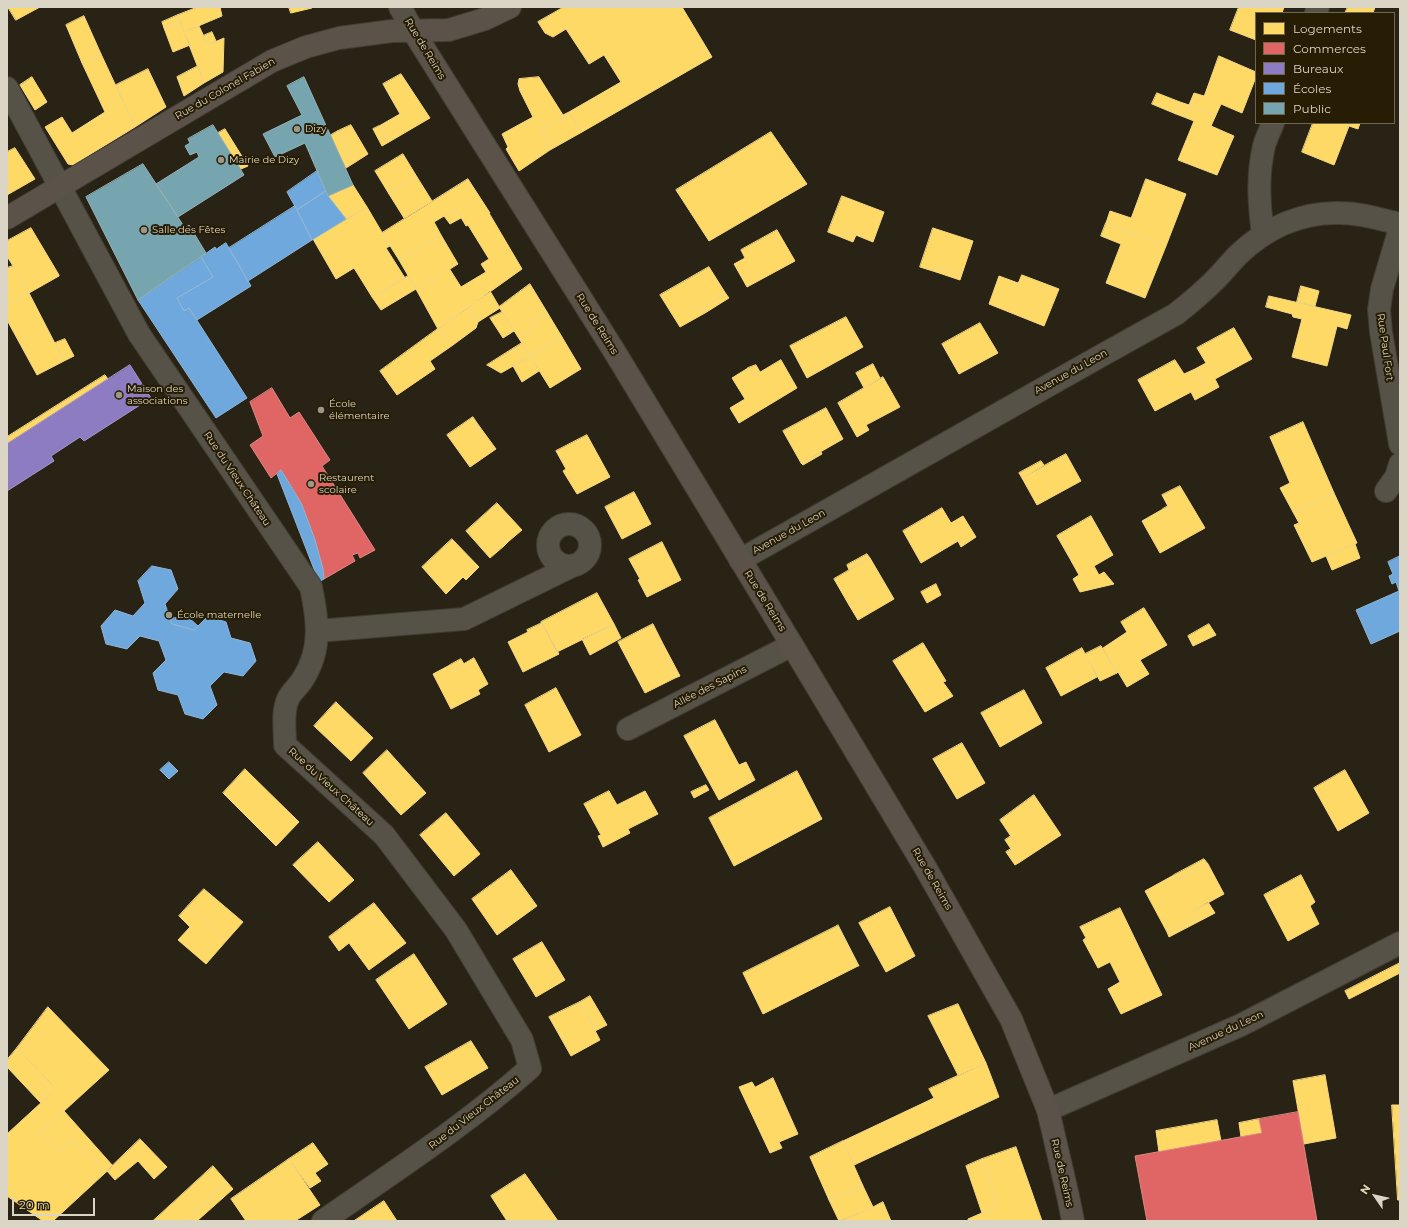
<!DOCTYPE html>
<html>
<head>
<meta charset="utf-8">
<style>
  body { margin:0 }
  #map { position:relative; width:1407px; height:1228px; overflow:hidden; background:#292316; font-family:Montserrat,sans-serif }
  canvas { display:block }
  .frame { position:absolute; inset:0; border:8px solid #dbd5c6; pointer-events:none }
  .legend { position:absolute; left:1255px; top:12px; width:140px; height:112px; box-sizing:border-box; background:#271d04; border:1px solid #6f6752; margin:0; padding:5px 7px; list-style:none; font-size:12px; color:#dbd5c6 }
  .legend li { display:flex; align-items:center; gap:8px; height:20px }
  .legend b { width:20px; border:1px solid #6f6752 }
  .north { position:absolute; left:1355px; top:1176px; width:40px; height:40px; -webkit-text-stroke:3px #271d04; paint-order:stroke; rotate:304deg; font-size:11px; font-weight:700; line-height:16px; text-align:center; color:#dbd5c6 }
  .north::after { content:''; display:block; margin:auto; width:14px; height:18px; background:#dbd5c6; clip-path:polygon(50% 0,100% 100%,50% 72%,0 100%) }
  .scale { position:absolute; left:12px; top:1198px; width:83px; height:18px; box-sizing:border-box; border:2px solid #dbd5c6; border-top:0; padding-left:5px; font-size:12px; line-height:14px; white-space:nowrap; color:#dbd5c6; -webkit-text-stroke:3px #271d04; paint-order:stroke }
</style>
</head>
<body>
<div id="map">
<canvas width="1407" height="1228"></canvas>
<div class="frame"></div>
<ul class="legend">
<li><b style="height:11px;background:#ffd966"></b>Logements</li>
<li><b style="height:11px;background:#e06666"></b>Commerces</li>
<li><b style="height:11px;background:#8e7cc3"></b>Bureaux</li>
<li><b style="height:11px;background:#6fa8dc"></b>Écoles</li>
<li><b style="height:11px;background:#76a5af"></b>Public</li>
</ul>
<div class="north">N</div>
<div class="scale">20 m</div>
</div>
<script>
const c = document.querySelector('canvas').getContext('2d');
c.lineJoin = 'round';
function paint(path, color) { c.fillStyle = color; c.fill(path, 'evenodd'); }
function stroke(path, color, width, dash) { c.strokeStyle = color; c.lineWidth = width; c.lineCap = dash ? 'butt' : 'round'; c.setLineDash(dash || []); c.stroke(path); }
function label(font, color, halo, rows, align = 'center') {
  c.font = font + ' Montserrat,sans-serif'; c.lineWidth = 4; c.setLineDash([]); c.textBaseline = 'middle'; c.strokeStyle = halo; c.fillStyle = color; for (const [text, x, y, turn = 0] of rows) {
    c.save(); c.translate(x, y); c.rotate((+turn || 0) * Math.PI / 180); c.textAlign = isNaN(turn) ? turn : align; if (halo) c.strokeText(text, 0, 0); c.fillText(text, 0, 0); c.restore();
  }
}
const homes = new Path2D(`
  M8,7H40L16,20Z
  M198,7H220L222,16L184,32L178,15Z
  M289,7H312V8L291,13Z
  M564,7H682L712,57L582,132L569,112L621,82L604,55L589,64L566,29L553,37L545,33L538,22Z
  M1239,7H1284L1282,13H1256V40L1230,30Z
  M1348,7H1349L1366,13H1345Z
  M1349,7H1375L1373,13H1366Z
  M178,15L180,22L164,28L162,22Z
  M84,16L101,54L82,63L66,25Z
  M180,22L190,45L173,52L164,28Z
  M199,26L208,45L224,38L223,72L204,83L184,32Z
  M212,32L216,41L208,45L203,36Z
  M101,54L135,127L73,165L68,164L45,127L62,117L72,133L105,112L82,63Z
  M1219,56L1256,72V77L1242,113L1221,104L1216,115L1189,105L1194,93L1204,96Z
  M198,66L204,83L184,96L177,77Z
  M148,69L166,107L135,127L116,85Z
  M401,74L430,118L389,142L379,126L400,114L383,84Z
  M32,77L47,102L35,110L20,85Z
  M539,77L563,115L569,112L570,114L541,131L550,150L519,171L506,149L508,147L502,134L533,117L520,91L518,84L519,79Z
  M1157,93L1180,102L1176,114L1152,104Z
  M1180,102L1189,105L1184,117L1176,114Z
  M1189,105L1216,115L1211,126L1234,136L1217,175L1178,160L1194,121L1184,117Z
  M570,114L582,132L550,150L541,131Z
  M1313,123H1360L1358,129L1349,126L1334,165L1302,152Z
  M351,125L368,154L354,163L338,131Z
  M379,126L389,142L382,146L373,129Z
  M225,129L248,166L241,169L218,133Z
  M338,131L354,163L346,168L331,135Z
  M771,132L807,184L709,241L676,190Z
  M15,148L35,179L7,195V152Z
  M403,154L417,177L389,194L375,171Z
  M417,177L432,201L404,218L389,194Z
  M468,179L490,213H489L522,269L438,329L417,291L449,268L461,287L486,272L481,264L489,259L468,225L466,226L456,209L434,222L441,235L399,260L382,233Z
  M1146,179L1186,194L1166,246L1106,223L1110,211L1131,218Z
  M353,185L367,207L346,219L328,196Z
  M842,196L884,212L873,242L846,231L843,238L828,232Z
  M367,207L390,246L386,248L405,278L372,297L354,268L336,279L313,239Z
  M456,209L461,218L450,224L444,216Z
  M1106,223L1166,246L1145,298L1106,283L1121,244L1101,236Z
  M31,228L59,275V276L29,293L7,256V241Z
  M933,228L973,241L962,274L938,266L936,272L920,267Z
  M777,230L795,261L747,287L734,264L745,258L741,250Z
  M846,231L856,235L853,242L843,238Z
  M441,235L458,264L450,269L449,268L417,291L399,260Z
  M13,266L29,293L7,304V268Z
  M938,266L962,274L960,280L936,272Z
  M709,267L726,294L702,308L705,313L680,327L660,295Z
  M1022,275L1059,289L1044,326L989,304L999,276L1018,283Z
  M408,276L416,289L381,310L372,297Z
  M530,284L547,312L532,322L535,326L518,337L499,307Z
  M1301,286L1319,291L1315,306L1297,302Z
  M490,291L500,308L478,322L468,308Z
  M29,293L64,361L37,375L7,320V304Z
  M726,294L729,298L705,313L702,308Z
  M1269,296L1351,315L1347,329L1337,326L1327,366L1292,357L1302,319L1293,317L1292,314L1266,307Z
  M468,308L478,322L476,328L453,345L439,328Z
  M502,312L514,331L503,338L490,318Z
  M547,312L562,337L530,356L518,337L535,326L532,322Z
  M846,317L863,347L807,378L790,346Z
  M980,323L998,353L959,374L942,344Z
  M439,328L453,345L430,361L435,369L397,395L380,371Z
  M1234,328L1252,359L1215,379L1219,387L1208,393L1195,369L1206,363L1197,348Z
  M562,337L581,369L550,388L530,356Z
  M65,339L74,356L64,361L55,343Z
  M522,343L530,356L522,361L514,348Z
  M514,348L522,361L501,373L487,365Z
  M530,356L539,371L522,382L513,366Z
  M781,360L797,388L739,423L730,408L745,399L732,378L748,368L753,376Z
  M1175,360L1184,374L1195,369L1208,393L1195,400L1191,392L1155,411L1138,380Z
  M873,364L880,378L864,388L856,373Z
  M756,365L760,372L753,376L748,368Z
  M105,375L108,379L7,444V437Z
  M883,377L900,407L866,425L869,430L857,437L838,403Z
  M826,408L843,439L801,463L783,431Z
  M473,417L477,423L475,424L483,435L485,434L496,449L470,467L447,435Z
  M1303,422L1334,493L1293,512L1280,488L1290,483L1270,437Z
  M477,423L485,434L483,435L475,424Z
  M587,435L610,477L577,494L563,471L566,469L556,451Z
  M821,452L822,454L803,465L801,463Z
  M1066,454L1081,481L1037,505L1022,478Z
  M1041,461L1044,465L1022,478L1019,473Z
  M1180,486L1205,528L1160,553L1142,521L1163,509L1166,512L1170,510L1162,495Z
  M634,492L651,524L622,539L605,507Z
  M1334,493L1357,543L1312,562L1294,525L1299,523L1293,512Z
  M497,503L522,530L509,541L506,538L501,543L504,546L490,558L466,531Z
  M1168,506L1170,510L1166,512L1163,509Z
  M942,508L951,523L963,516L976,537L961,547L958,541L921,563L903,531Z
  M1091,516L1113,555L1094,566L1099,575L1104,572L1114,584L1080,592L1073,579L1079,575L1069,557L1073,555L1060,534Z
  M1060,534L1073,555L1069,557L1057,536Z
  M506,538L509,541L504,546L501,543Z
  M452,539L479,567L466,580L463,577L446,594L422,567Z
  M662,542L681,580L647,597L638,580L640,579L629,559Z
  M1355,544L1360,558L1332,570L1326,556Z
  M867,554L870,558L849,570L847,565Z
  M870,558L894,599L870,613L861,598L849,605L834,579Z
  M936,584L941,595L927,603L921,592Z
  M597,593L614,624L557,652L541,622Z
  M861,598L870,613L858,620L849,605Z
  M1144,608L1167,645L1140,660L1149,674L1127,687L1118,672L1117,673L1103,648L1127,632L1121,622Z
  M542,623L559,654L523,672L508,642L528,632L527,630Z
  M614,624L621,638L590,655L582,639Z
  M653,624L662,642L658,644L675,678L645,693L618,642Z
  M1209,624L1216,635L1193,646L1188,636Z
  M662,642L680,676L675,678L658,644Z
  M923,643L946,681L943,682L953,696L925,712L893,661Z
  M1101,646L1117,673L1100,681L1085,654Z
  M1082,648L1097,677L1061,696L1046,668Z
  M474,658L488,684L478,690L480,694L451,709L433,674L450,665L453,670Z
  M461,659L464,664L453,670L450,665Z
  M556,688L581,735L549,752L525,705Z
  M1024,690L1042,723L1000,747L981,713Z
  M336,702L373,738L351,761L314,726Z
  M715,720L739,765L746,762L755,780L719,800L684,736Z
  M962,743L985,783L957,799L933,759Z
  M387,750L426,793L401,815L363,773Z
  M245,769L299,822L276,846L223,793Z
  M1345,770L1369,813L1338,831L1314,788Z
  M797,771L822,819L734,866L709,818Z
  M706,785L709,790L694,798L691,792Z
  M609,791L617,805L645,791L658,814L628,829L630,833L603,847L598,836L601,835L584,804Z
  M1034,795L1061,835L1020,862L1011,849L1016,844L1000,820Z
  M446,813L480,854L454,876L420,835Z
  M1011,836L1016,844L1011,849L1005,840Z
  M318,842L354,880L329,902L293,865Z
  M1011,849L1020,862L1015,865L1006,852Z
  M1204,859L1208,864L1177,880L1174,875Z
  M1208,864L1224,894L1193,911L1197,918L1167,932L1145,891L1174,875L1177,880Z
  M511,870L537,906L497,935L472,899Z
  M1301,875L1315,902L1310,906L1319,924L1288,941L1264,895Z
  M204,889L243,922L227,940L188,906Z
  M1208,902L1215,913L1169,937L1167,932L1197,918L1193,911Z
  M374,903L406,943L369,970L349,943L339,951L329,937Z
  M188,906L227,940L206,964L178,940L190,927L179,916Z
  M890,907L915,956L886,972L859,923Z
  M1120,908L1162,995L1121,1014L1108,989L1120,982L1110,962L1098,968L1083,940L1086,938L1080,927Z
  M838,925L859,966H858L837,926Z
  M837,926L858,966L763,1014L743,973Z
  M542,942L565,980L536,997L513,959Z
  M414,954L447,1004L409,1029L376,980Z
  M1400,963V973L1349,999L1345,991Z
  M590,996L607,1025L595,1031L580,1002Z
  M580,1002L600,1040L571,1056L549,1017Z
  M958,1004L986,1063L958,1075L928,1016Z
  M48,1007L109,1070L41,1132L57,1153L73,1139L104,1174L53,1221H43L7,1196V1134L56,1089L17,1048Z
  M471,1041L488,1068L442,1095L425,1067Z
  M17,1048L46,1078L41,1083L47,1090L38,1100L7,1067V1060Z
  M986,1063L999,1097L854,1165L843,1141L934,1098L929,1089Z
  M1325,1075L1336,1138L1304,1144L1293,1081Z
  M46,1078L56,1089L41,1103L38,1100L47,1090L41,1083Z
  M773,1078L798,1134L779,1142L782,1148L770,1153L739,1087L752,1082L755,1087Z
  M1392,1105H1400V1200H1398Z
  M64,1111L113,1166L104,1174L73,1139L57,1153L41,1132Z
  M1259,1119L1262,1133L1241,1137L1239,1123Z
  M1217,1120L1221,1141L1159,1152L1156,1131Z
  M140,1139L167,1167L154,1179L138,1161L115,1180L107,1171Z
  M843,1141L863,1186L829,1200L810,1157Z
  M313,1143L328,1164L315,1173L321,1181L310,1188L289,1159Z
  M1016,1147L1042,1221H968V1219L998,1206L982,1159Z
  M289,1159L320,1205L295,1221H246L231,1199Z
  M982,1159L998,1206L982,1213L966,1166Z
  M213,1166L227,1182L185,1221H153Z
  M525,1174L558,1221H507L491,1196Z
  M227,1182L233,1189L197,1221H185Z
  M863,1186L873,1207L839,1221L829,1200Z
  M384,1201L397,1221H354Z
  M883,1202L891,1221H841L873,1207Z`);
paint(homes, '#ffd966');
stroke(homes, '#f4d883', 1);
const shops = new Path2D(`
  M272,388L290,418L299,412L330,460L322,466L375,550L360,558L358,553L352,555L355,561L324,579L323,569L315,540L302,505L294,490L281,470L271,478L250,445L263,436L250,402Z
  M1298,1112L1317,1221H1147L1135,1156L1262,1133L1259,1119Z`);
paint(shops, '#e06666');
stroke(shops, '#de8783', 1);
const offices = new Path2D(`
  M130,365L151,398L84,441L80,437L51,456L54,461L7,491V444Z`);
paint(offices, '#8e7cc3');
stroke(offices, '#a597c4', 1);
const schools = new Path2D(`
  M317,171L326,191L297,210L287,192Z
  M326,191L328,196L346,219L312,240L297,210Z
  M295,206L312,240L248,281L229,248Z
  M226,243L251,286L197,320L189,308L184,311L177,298L213,277L201,257L215,247L216,249Z
  M201,257L213,277L177,298L184,311L189,308L247,398L216,418L138,300Z
  M281,470L302,505L315,540L323,569L324,579L319,582L277,474Z
  M1400,556V631L1371,644L1356,610L1399,591L1396,582L1392,584L1389,576L1393,574L1388,562Z
  M152,566L171,570L178,589L165,604L172,624L194,630L208,616L226,622L231,638L250,643L256,661L243,676L224,672L210,686L217,705L203,719L185,714L178,695L158,690L153,673L166,660L159,641L140,636L127,649L106,644L101,626L115,610L133,616L145,603L138,581Z
  M187,616L198,626L194,630L172,624L170,619Z
  M169,762L178,771L169,779L160,770Z`);
paint(schools, '#6fa8dc');
stroke(schools, '#8fb6d5', 1);
const public = new Path2D(`
  M304,77L353,185L328,196L305,143L275,157L263,134L302,115L287,86Z
  M213,125L244,175L178,217L156,184L199,157L197,152L190,155L185,146L190,143L188,139Z
  M143,164L185,228L189,225L206,253L138,300L86,197Z`);
paint(public, '#76a5af');
stroke(public, '#94b3b6', 1);
const minor = new Path2D(`
  M1316,13L1318,7
  M7,88L139,334L311,587C318,620 322,649 303,679C299,686 291,692 288,699C282,712 285,730 285,745L384,835L456,930L522,1040L530,1068C466,1125 393,1172 323,1221
  M1400,228L1382,289L1379,310L1381,332L1400,444
  M1263,234C1259,204 1257,176 1264,146C1266,138 1270,131 1273,123
  M1386,491L1396,477L1400,464
  M548 545a21 21 0 1 1 42 0a21 21 0 1 1-42 0Z
  M740,560C885,478 1030,395 1176,314C1190,303 1203,292 1215,280C1223,272 1230,263 1238,255C1266,228 1301,212 1340,213C1360,213 1380,219 1400,224
  M317,631L464,619L572,566
  M628,729L792,645
  M1048,1110L1241,1025L1400,943`);
const tertiary = new Path2D(`
  M400,7L413,31`);
const secondary = new Path2D(`
  M413,31L616,354L792,645L925,867L1011,1019L1048,1110L1068,1196L1073,1221
  M7,218L272,61L306,47L339,38L392,31L449,30L485,19L510,7`);
stroke(minor, '#423d33', 24);
stroke(tertiary, '#423d33', 24);
stroke(secondary, '#423d33', 24);
stroke(minor, '#565248', 22);
stroke(tertiary, '#565248', 22);
stroke(secondary, '#5b5349', 22);
for (const [x, y, r, color] of [
  [297,129,4,"#9d9788"],
  [221,160,4,"#9d9788"],
  [144,230,4,"#9d9788"],
  [119,395,4,"#9d9788"],
  [321,410,4,"#9d9788"],
  [311,484,4,"#9d9788"],
  [169,615,4,"#9d9788"]
]) { const dot = new Path2D(); dot.arc(x, y, r, 0, 2 * Math.PI); c.fillStyle = color; c.fill(dot); stroke(dot, '#271d04', 1.5); }
label('10px', '#dbd5c6', '#271d04', [
  ["Rue de Reims",425,49,59],
  ["Rue du Colonel Fabien",225,89,-30],
  ["Rue de Reims",597,324,58],
  ["Rue Paul Fort",1385,347,82],
  ["Avenue du Leon",1071,372,-29],
  ["Rue du Vieux Château",237,479,56],
  ["Avenue du Leon",789,532,-29],
  ["Rue de Reims",765,601,58],
  ["Allée des Sapins",710,687,-27],
  ["Rue du Vieux Château",331,787,42],
  ["Rue de Reims",932,879,60],
  ["Avenue du Leon",1226,1031,-25],
  ["Rue du Vieux Château",474,1113,-38],
  ["Rue de Reims",1062,1173,77]
]);
label('10px', '#dbd5c6', '#271d04', [
  ["Dizy",305,129],
  ["Mairie de Dizy",229,160],
  ["Salle des Fêtes",152,230],
  ["Maison des",127,389],
  ["associations",127,401],
  ["École",329,404],
  ["élémentaire",329,416],
  ["Restaurent",319,478],
  ["scolaire",319,490],
  ["École maternelle",177,615]
], 'left');
</script>
</body>
</html>
